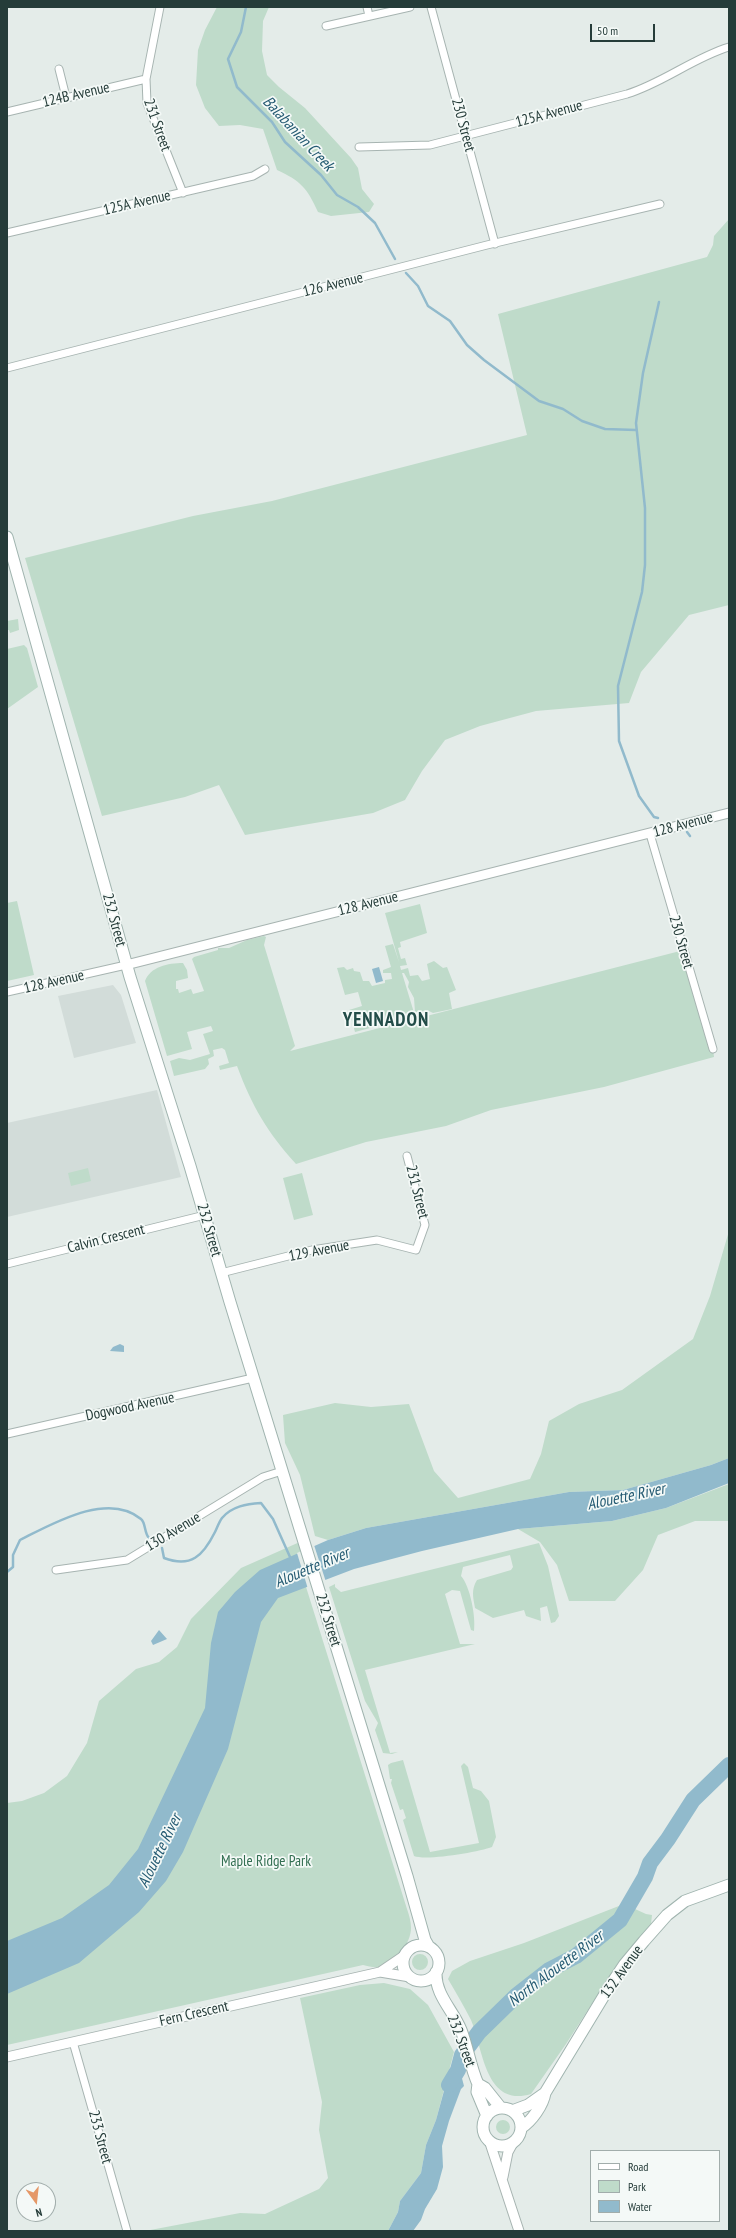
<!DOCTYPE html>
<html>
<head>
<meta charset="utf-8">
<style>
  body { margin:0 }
  #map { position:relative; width:736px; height:2238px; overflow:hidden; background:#e4ece9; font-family:"PT Sans Narrow",sans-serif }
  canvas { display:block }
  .frame { position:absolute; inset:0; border:8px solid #253c39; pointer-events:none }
  .legend { position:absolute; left:590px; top:2150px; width:130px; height:72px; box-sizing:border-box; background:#f4f9f7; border:1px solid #a1adab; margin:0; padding:5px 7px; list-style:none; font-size:12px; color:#253c39 }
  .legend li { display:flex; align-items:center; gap:8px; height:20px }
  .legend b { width:20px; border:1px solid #a1adab }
  .north { position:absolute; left:16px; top:2182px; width:40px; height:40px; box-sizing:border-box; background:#f4f9f7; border:1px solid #a1adab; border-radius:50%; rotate:165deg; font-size:11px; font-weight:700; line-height:16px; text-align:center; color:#253c39 }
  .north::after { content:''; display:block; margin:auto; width:14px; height:18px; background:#e59868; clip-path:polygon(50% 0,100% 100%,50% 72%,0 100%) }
  .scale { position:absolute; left:590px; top:24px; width:65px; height:18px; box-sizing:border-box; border:2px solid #253c39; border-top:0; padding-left:5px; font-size:12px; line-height:14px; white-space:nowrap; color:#253c39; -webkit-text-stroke:3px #f4f9f7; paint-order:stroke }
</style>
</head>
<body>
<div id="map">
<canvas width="736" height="2238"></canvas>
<div class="frame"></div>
<ul class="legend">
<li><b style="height:5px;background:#fff"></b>Road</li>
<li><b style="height:11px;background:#bfdbca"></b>Park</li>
<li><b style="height:11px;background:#91bacc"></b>Water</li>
</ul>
<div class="north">N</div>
<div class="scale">50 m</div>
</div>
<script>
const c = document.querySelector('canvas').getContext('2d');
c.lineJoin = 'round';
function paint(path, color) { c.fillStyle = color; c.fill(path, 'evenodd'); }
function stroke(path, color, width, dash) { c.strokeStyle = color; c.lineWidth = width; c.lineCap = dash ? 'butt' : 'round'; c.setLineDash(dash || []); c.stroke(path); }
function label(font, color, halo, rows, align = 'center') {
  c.font = font + ' "PT Sans Narrow",sans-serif'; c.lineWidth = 3.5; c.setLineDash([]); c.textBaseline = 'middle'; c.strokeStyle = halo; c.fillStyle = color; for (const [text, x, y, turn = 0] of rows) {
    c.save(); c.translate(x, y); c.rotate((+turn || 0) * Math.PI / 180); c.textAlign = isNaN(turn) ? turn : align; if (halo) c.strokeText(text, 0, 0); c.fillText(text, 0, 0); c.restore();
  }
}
paint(new Path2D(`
  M113,985L121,995L136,1043L74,1058L58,996Z
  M157,1090L181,1177L7,1217V1123Z`), '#d2dcd9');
paint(new Path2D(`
  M217,7H269L263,21L262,51L267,75L279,87L305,108L351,158L358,168L362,189L374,204L369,212L331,216L318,212C307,188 301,181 277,170L263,129L240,125L219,126L205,108L196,85L198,50L205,30Z
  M729,219V605L689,615L641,672L629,703L536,711L480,726L445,740L422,771L405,800L373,813L245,835L219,785L185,797L102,816L25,558L193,516L272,501L527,435L498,314L707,257L713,245L714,236Z
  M18,619L19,630L10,633L9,630H7V621Z
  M24,645L27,648L38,687L7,709V649Z
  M17,901L34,975L7,981V903Z
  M420,904L427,933L400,942L401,947L398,948L401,959L405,958L407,965L400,966L401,970L408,968L410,976L418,975L422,981L430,979L427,964L434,961L443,968L447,967L456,990L449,993L452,1009L433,1013L429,1011L415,1012L414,998L408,987L409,982L404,973H402L415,1016L355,1032L349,1010L362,1006L358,992L345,995L337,968L344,967L347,970L353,968L354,971L360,972L363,981H369L372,986L385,983V980L392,979L391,973H383V970L391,967L385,946L393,944L399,962L385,913Z
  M264,936L266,937L264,945L295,1046L290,1051L684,950L713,1049L714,1057L604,1087L491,1110L446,1126L366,1142L296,1164C267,1132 252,1106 237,1066L220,1070L219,1066L229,1063L225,1050L222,1048L213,1050L214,1056L208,1059L209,1064L205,1069L174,1076L170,1061L179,1058L190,1060L210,1054L203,1034L213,1031L211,1026L187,1032L192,1049L167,1056L145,981C150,967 168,963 183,963L187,970L188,978L176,981V989H178L179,993L191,989L193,994L204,991L192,959L194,957L218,950V948H229L247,940Z
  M88,1168L91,1181L71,1186L68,1173Z
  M302,1173L313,1215L294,1220L283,1178Z
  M729,1231V1458L711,1465L623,1490L569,1492L366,1528L328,1540L315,1536L300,1475L285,1443L283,1415L335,1403L371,1407L409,1404L434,1471L458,1498L530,1479L541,1454L549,1421L579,1404L622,1390L693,1339L710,1296Z
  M729,1484V1521H695L658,1535L643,1570L615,1601H569L557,1565L540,1542L518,1529L612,1521L666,1508Z
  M302,1541L305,1552L296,1555L407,1909C409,1915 411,1921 411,1928C411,1944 395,1963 379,1967C374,1968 368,1966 363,1965L7,2045V1803L22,1801L44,1793L67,1776L87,1743L99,1701L136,1669L159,1662L177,1647L191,1619L241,1568Z
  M539,1543L548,1566L559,1616L555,1622L551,1623L547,1606L540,1608L541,1621L526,1616L524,1610L493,1618L475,1608C473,1597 471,1590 477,1580L511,1570L513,1567L510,1555L463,1567L461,1576C470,1586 476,1616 474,1631L471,1630L460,1591L452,1590L445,1594L460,1644H475L365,1670L390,1753L398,1752L392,1754L383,1753L375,1730L378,1723L365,1701L329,1587L335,1584V1587L341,1592Z
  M403,1760L430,1852L479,1843L461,1766L464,1763L468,1767L473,1788L481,1791L489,1801L496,1837L492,1847C479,1852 426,1861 414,1856L403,1820L406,1818L403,1809L400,1810L391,1783L392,1779H390L388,1765L391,1763Z
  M624,1904L646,1914L652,1915L651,1924L618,1963L566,2044L531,2094C485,2108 483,2048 471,2020C464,2006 456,1993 448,1979L452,1971L470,1961L524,1943Z
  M412 1962a8 8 0 1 1 16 0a8 8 0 1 1-16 0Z
  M384,1983L410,1989L428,2005L454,2052L436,2120L426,2145L421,2173L400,2201L398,2212L388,2231H145L240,2213L265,2214L319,2189L328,2178L319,2130L322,2102L300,1998L360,1985Z
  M496 2127a7 7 0 1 1 14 0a7 7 0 1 1-14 0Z`), '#bfdbca');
paint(new Path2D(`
  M379,967L383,981L376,983L372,969Z
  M120,1344L124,1346V1352L110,1351L113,1347Z
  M729,1458V1483L666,1508L612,1521L518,1529L422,1551L354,1569L278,1598L261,1622L228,1749L183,1852L166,1881L139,1912L79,1963L7,1994V1941L62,1918L109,1885L138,1849L205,1708L211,1643L218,1612L235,1592L260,1570L328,1540L366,1528L569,1492L623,1490L711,1465Z
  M159,1630L167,1639L153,1645L151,1641Z
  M458,2063L464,2086L461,2089L449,2121L442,2146L443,2167L437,2189L425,2209L421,2220L413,2231H388L398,2212L400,2201L421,2173L426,2145L436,2120L450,2069Z`), '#91bacc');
paint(new Path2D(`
  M314,1545L326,1582L308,1589L297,1553Z`), '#e4ece9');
stroke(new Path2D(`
  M246,7L241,32L228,59L237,87L272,122L285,142L321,175L337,195L358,207L375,223L395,259
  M406,273L418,286L428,306L450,321L467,345L484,360L539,401L563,409L582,421L605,429L636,430
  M658,818L654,817L639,796L619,741L618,686L642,592L645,565V508L636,423L643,373L659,302
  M687,832L690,836
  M162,1548L164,1558C191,1568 203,1556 215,1532C217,1528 219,1522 222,1518C232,1506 247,1504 261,1503L273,1519L290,1557
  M7,1572L13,1567V1555L20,1540C52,1524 108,1491 141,1519C146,1523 144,1533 149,1538`), '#91bacc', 2.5);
stroke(new Path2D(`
  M449,2085L458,2070L462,2055L479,2032L517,1995L549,1970L576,1956L620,1920L645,1877L650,1863L668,1839L693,1800L729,1765`), '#91bacc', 16);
const minor = new Path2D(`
  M160,7L146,79L147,103L183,193
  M367,7L369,16
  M431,7L495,244
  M326,26L410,7
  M59,69L66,97
  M7,112L146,79
  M359,147L430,145L627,94C663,83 693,58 729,47
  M7,233L253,176L265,169
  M7,368L487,245L660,204
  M650,834L713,1049
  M7,992L126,965
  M7,1264L205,1215
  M221,1273L312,1250L377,1240L416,1250L425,1225L407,1156
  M7,1434L253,1378
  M56,1570L127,1560L263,1477L282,1471
  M73,2042L127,2231`);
const tertiary = new Path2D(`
  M126,965L729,813
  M380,1972L405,1955
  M7,2057L380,1972L410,1977
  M489,2140L519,2231
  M503,2177L508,2152L513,2143`);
const secondary = new Path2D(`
  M7,537L130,977L190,1166L230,1302L407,1876L425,1940L429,1947
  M403 1963a18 18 0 1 1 36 0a18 18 0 1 1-36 0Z
  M436,1972C435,1995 453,2010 461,2030C468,2048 470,2066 478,2084L477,2092L487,2116
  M478,2084L485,2088L501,2108
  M483 2127a19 19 0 1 1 38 0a19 19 0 1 1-38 0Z
  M512,2111L528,2105L545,2093L608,1989L624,1965L644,1941L667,1915L685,1901L729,1885
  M521,2128C532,2121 543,2105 545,2093`);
stroke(minor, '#a7b4b1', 9);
stroke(tertiary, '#a7b4b1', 11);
stroke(secondary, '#a0b4af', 13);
stroke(minor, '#fff', 7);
stroke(tertiary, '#fff', 9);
stroke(secondary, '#fff', 11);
label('15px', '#253c39', '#f4f9f7', [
  ["124B Avenue",76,95,-13],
  ["125A Avenue",549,114,-15],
  ["231 Street",157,125,70],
  ["230 Street",463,125,75],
  ["125A Avenue",137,203,-13],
  ["126 Avenue",333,285,-14],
  ["128 Avenue",683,825,-15],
  ["128 Avenue",368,904,-14],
  ["232 Street",114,920,75],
  ["230 Street",681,942,74],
  ["128 Avenue",54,982,-13],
  ["231 Street",417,1192,76],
  ["232 Street",209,1230,74],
  ["Calvin Crescent",106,1239,-14],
  ["129 Avenue",319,1251,-11],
  ["Dogwood Avenue",130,1407,-12],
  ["130 Avenue",173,1532,-31],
  ["232 Street",328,1620,73],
  ["132 Avenue",622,1972,-54],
  ["Fern Crescent",194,2014,-13],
  ["232 Street",461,2041,69],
  ["233 Street",100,2137,75]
]);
label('15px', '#336f52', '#f4f9f7', [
  ["Maple Ridge Park",266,1862]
]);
label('italic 16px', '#245a72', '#f4f9f7', [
  ["Balabanian Creek",298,134,47],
  ["Alouette River",626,1497,-12],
  ["Alouette River",312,1568,-23],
  ["Alouette River",160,1851,-64],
  ["North Alouette River",556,1969,-37]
]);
c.letterSpacing = '1px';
label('bold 19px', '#224c48', '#f4f9f7', [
  ["YENNADON",386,1021]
]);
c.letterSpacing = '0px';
</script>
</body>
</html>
